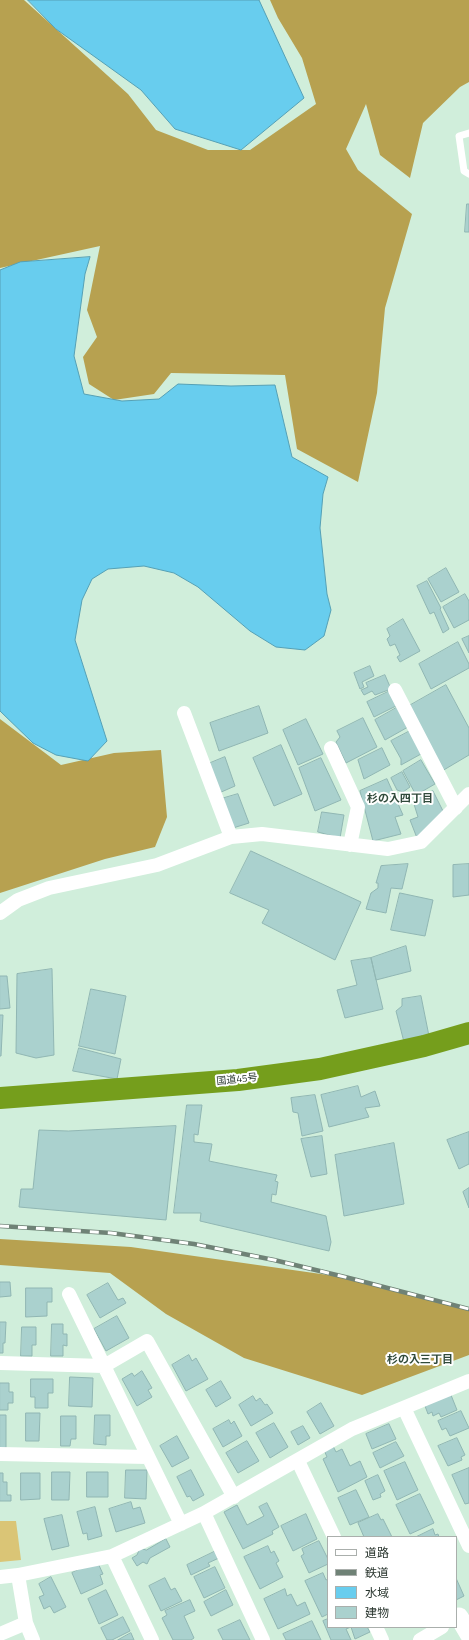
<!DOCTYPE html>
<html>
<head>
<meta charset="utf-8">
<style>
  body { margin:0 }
  #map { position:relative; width:469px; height:1640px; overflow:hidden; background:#d0eedb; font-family:"Titillium Web","Noto Sans JP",sans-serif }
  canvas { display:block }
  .legend { position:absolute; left:327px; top:1536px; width:130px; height:92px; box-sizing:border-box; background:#fff; border:1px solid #aaafac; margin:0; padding:5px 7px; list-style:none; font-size:12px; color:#2a362f }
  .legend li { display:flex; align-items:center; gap:8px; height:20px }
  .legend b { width:20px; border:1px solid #aaafac }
</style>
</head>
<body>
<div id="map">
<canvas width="469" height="1640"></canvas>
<ul class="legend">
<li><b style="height:5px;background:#fff"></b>道路</li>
<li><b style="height:5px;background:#6f8276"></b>鉄道</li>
<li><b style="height:11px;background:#68cdee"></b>水域</li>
<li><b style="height:11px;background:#aad1ce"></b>建物</li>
</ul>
</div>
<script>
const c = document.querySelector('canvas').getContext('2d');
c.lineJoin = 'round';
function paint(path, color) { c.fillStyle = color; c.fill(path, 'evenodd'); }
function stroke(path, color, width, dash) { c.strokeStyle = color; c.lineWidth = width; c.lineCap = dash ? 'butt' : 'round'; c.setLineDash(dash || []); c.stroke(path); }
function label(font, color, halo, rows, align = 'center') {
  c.font = font + ' "Titillium Web","Noto Sans JP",sans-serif'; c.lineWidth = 4; c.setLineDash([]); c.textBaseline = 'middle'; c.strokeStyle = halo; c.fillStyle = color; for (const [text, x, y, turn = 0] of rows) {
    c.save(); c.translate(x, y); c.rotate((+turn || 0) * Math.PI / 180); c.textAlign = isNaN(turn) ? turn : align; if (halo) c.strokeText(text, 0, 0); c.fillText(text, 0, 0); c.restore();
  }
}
paint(new Path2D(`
  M0,1521H16L21,1560L0,1562Z`), '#dac576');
paint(new Path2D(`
  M0,0H24L128,94L156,130L208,150H250L316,104L302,58L278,18L270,0H469V82L460,87L423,123L410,178L380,155L366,104L346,149L358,170L412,214L385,308L377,393L358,482L297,449L285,375L171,373L154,394L114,400L89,384L83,357L97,337L87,310L100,246L0,268Z
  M0,719L61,765L114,753L161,750L167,817L155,847L105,859L0,893Z
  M0,1239L131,1247L349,1278L469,1309V1355L362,1395L244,1358L166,1314L110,1273L0,1265Z`), '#b7a150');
const water = new Path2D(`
  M28,0H259L304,98L241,150L175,129L141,90L56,29Z
  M90,257L85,274L74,356L84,394L122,401L159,399L178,384L231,386L275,385L292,457L328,477L323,494L320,528L327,594L331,610L324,636L305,650L276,647L250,631L198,587L174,573L144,566L108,569L92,579L82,600L75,640L107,741L88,761L56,755L33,743L0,711V270L20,262Z`);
paint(water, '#68cdee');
stroke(water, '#55a0b5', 1);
const building = new Path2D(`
  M467,204H469V232H465Z
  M446,568L459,592L441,602L428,579Z
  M427,581L441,608L440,609L449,629L443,633L434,612L430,614L417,586Z
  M465,594L469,601V620L454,628L443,607Z
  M403,619L420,651L400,662L397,657L400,655L395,644L390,646L387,639L390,636L387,629Z
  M469,636V653L462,639Z
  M458,642L469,664V668L431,689L419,664Z
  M370,666L374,676L362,682L364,687L360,689L354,673Z
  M385,675L391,689L375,695L372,691L364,695L361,690L368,687L366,683Z
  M446,685L469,728V755L442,771L409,706Z
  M390,691L398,705L374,717L367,702Z
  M259,706L268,733L219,751L210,723Z
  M398,707L408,727L385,740L375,720Z
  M363,718L377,747L346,763L336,742L340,737L337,731Z
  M306,719L323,754L298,765L283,730Z
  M410,731L421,754L401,765V759L391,741Z
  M281,745L302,794L274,806L253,758Z
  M382,748L390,765L364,779L358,760Z
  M225,757L235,786L219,793L208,764Z
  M321,758L341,800L315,811L299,768Z
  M421,760L435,784L416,795L403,771Z
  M402,772L410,787L403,792L397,790L391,778Z
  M387,779L403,815L395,817L401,834L373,841L360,791Z
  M433,791L445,815L417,838L410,820L418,817L413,801Z
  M238,794L249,823L233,828L221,799Z
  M322,812L344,815L340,838L318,832Z
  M251,851L361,902L335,960L262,923L269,910L230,893Z
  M408,864L402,889L391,888L386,913L366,909L371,893L378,888V883H376L381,866Z
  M469,864V895L453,897V865Z
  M400,893L433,900L425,936L391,930Z
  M406,946L411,971L376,980L371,958Z
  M371,958L383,1009L345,1018L337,990L357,985L351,961Z
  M52,969L54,1055L36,1058L16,1053L17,974Z
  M0,976H7L10,1008L0,1009Z
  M91,989L126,996L115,1054L79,1046Z
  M421,996L429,1036L404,1042L396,1011L402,1006V999Z
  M0,1015H3L1,1056H0Z
  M79,1048L121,1059L117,1079L73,1071Z
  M358,1086L361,1097L375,1091L380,1106L365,1108L369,1117L329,1127L321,1095Z
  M315,1095L323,1131L302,1136L298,1113L293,1112L291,1098Z
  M187,1105H202L198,1135L194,1134V1142L212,1144L209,1161L277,1175L275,1181L278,1182L276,1195L272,1194L271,1202L326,1216L331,1242L329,1251L200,1221L201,1213H174Z
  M176,1126L166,1220L19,1207L21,1189H33L39,1130L68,1131Z
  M469,1132V1164L459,1169L447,1140Z
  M322,1136L327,1174L311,1177L301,1139Z
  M394,1143L404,1204L344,1216L335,1155Z
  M469,1188V1208L463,1192Z
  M0,1282H10L11,1296L0,1297Z
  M108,1283L118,1300L123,1298L126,1303L100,1318L87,1295Z
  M26,1288H52V1302H47V1316L26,1317Z
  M117,1316L129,1338L106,1351L94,1329Z
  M0,1322H6L5,1343H3V1353H0Z
  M52,1324H63V1334H67V1346L63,1345V1356H51Z
  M22,1327H36V1345H32V1356H21Z
  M189,1355L192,1361L196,1358L208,1379L186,1391L172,1365Z
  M142,1371L152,1388L148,1390L152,1397L137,1406L122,1379L132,1373L134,1376Z
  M70,1377L93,1378L92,1407L69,1406Z
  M31,1379H53V1393H48V1408H35V1397H31Z
  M221,1381L231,1398L216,1407L206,1390Z
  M0,1383H9V1392H13V1403H8V1410H0Z
  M451,1395L457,1410L441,1417L439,1413L433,1416L432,1412L428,1414L425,1406Z
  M253,1396L256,1401L260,1398L265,1405L267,1404L273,1413L251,1426L239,1405Z
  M321,1403L334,1426L320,1434L307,1412Z
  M461,1411L469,1428L450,1436L446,1428L442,1430L438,1421Z
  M26,1413H40L39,1441H26Z
  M0,1415H6V1448H0Z
  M95,1415H110V1436H106V1445L94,1444Z
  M61,1416H76V1439H71L70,1446H61Z
  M229,1420L231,1424L234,1421L242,1436L223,1447L213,1429Z
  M274,1423L288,1447L270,1458L256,1433Z
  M389,1424L396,1439L372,1449L366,1434Z
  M303,1426L310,1438L298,1445L291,1432Z
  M177,1436L189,1458L172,1467L160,1446Z
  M457,1438L465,1455L461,1457L462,1460L448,1466L438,1446Z
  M247,1441L259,1461L238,1473L226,1453Z
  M396,1442L404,1456L380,1468L373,1453Z
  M333,1446L336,1452L342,1449L350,1466L360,1461L367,1477L338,1492L323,1459L327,1457L324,1450Z
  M405,1462L418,1490L397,1500L384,1471Z
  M469,1468V1503L465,1504L452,1475Z
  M126,1470H147L146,1499L125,1498Z
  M191,1470L204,1495L193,1501L190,1496L187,1497L177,1477Z
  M52,1472H70L69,1500H52Z
  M87,1472H108V1497H87Z
  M0,1473H3V1482H7V1495H11V1501H0Z
  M21,1473H40V1499L21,1500Z
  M378,1475L385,1491L380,1494L381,1497L373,1500L365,1481Z
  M356,1490L369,1517L350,1525L338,1498Z
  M420,1494L434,1523L410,1534L396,1505Z
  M131,1502L133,1509L140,1507L145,1523L116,1532L109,1509Z
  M267,1503L279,1527L272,1531L273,1534L243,1549L224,1512L237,1505L247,1525L264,1516L259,1507Z
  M95,1507L102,1536L88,1540L87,1533L83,1534L77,1512Z
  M306,1514L317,1539L293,1551L281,1526Z
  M378,1514L381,1520L383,1519L392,1537H364L358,1523Z
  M62,1515L69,1546L52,1550L44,1519Z
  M433,1529L435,1535L438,1534L439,1537H416Z
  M166,1539L170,1547L150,1558L147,1564L143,1562L137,1566L132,1558L137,1555L140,1548L146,1550Z
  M319,1541L328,1559V1564L309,1573L301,1556L304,1554L302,1549Z
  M268,1546L271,1553L274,1551L279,1561L276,1563L283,1577L260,1589L244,1557Z
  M216,1551L219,1558L208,1563L210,1566L191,1575L187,1565Z
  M97,1561L103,1574L100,1575L103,1584L81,1594L72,1573Z
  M215,1567L225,1588L204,1598L194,1577Z
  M323,1573L326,1580L328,1579V1614L322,1617L305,1581Z
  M51,1577L66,1607L54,1613L50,1606L44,1609L39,1597L44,1595L39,1584Z
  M165,1578L171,1590L175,1588L182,1601L161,1611L149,1586Z
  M456,1578L464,1596L456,1600Z
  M285,1589L287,1596L291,1594L297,1606L305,1602L310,1614L278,1629L264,1599Z
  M106,1590L118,1615L99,1624L88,1599Z
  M226,1590L233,1605L211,1616L204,1602Z
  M190,1600L195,1611L184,1616L194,1638L191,1640H173L162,1618L167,1615L165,1611Z
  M123,1617L130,1631L112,1640H107L101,1628Z
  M328,1619V1627H367L370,1632L355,1639L351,1627L346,1629L351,1640H331L323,1621Z
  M240,1620L250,1640H223L218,1630Z
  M312,1621L321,1640H286L283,1634Z
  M131,1633L134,1640H118Z`);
paint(building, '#aad1ce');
stroke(building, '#90b6b3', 1);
stroke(new Path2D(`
  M469,133L459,136L464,171L469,174`), '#fff', 7);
stroke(new Path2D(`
  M395,690L456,808
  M184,713L231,837
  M331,748L358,807L350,845
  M0,913L18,900L49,888L157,865L231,837L262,834L388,849L421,842L469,794
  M69,1294L181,1524
  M0,1363L104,1366L147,1341L234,1497
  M404,1408L469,1546
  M0,1454L148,1457
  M298,1461L334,1537
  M204,1513L263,1640
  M112,1556L152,1640
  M18,1575L26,1623L33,1640
  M0,1577L18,1575L112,1556L204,1513L352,1429L469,1381
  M376,1627L382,1640
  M0,1634L26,1623
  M420,1640L442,1627`), '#fff', 14);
stroke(new Path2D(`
  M459,1617L469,1634`), '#fff', 19);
stroke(new Path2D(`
  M0,1098L238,1080L320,1069L424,1046L469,1033`), '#759e1c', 22);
const rail = new Path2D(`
  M0,1226L111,1233L194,1244L274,1260L349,1278L469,1309`);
stroke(rail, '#6f8276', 4.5);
stroke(rail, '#fff', 3, [9]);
label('10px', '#2a362f', '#fff', [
  ["国道45号",237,1080,-6]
]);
label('bold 11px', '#304a3b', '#fff', [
  ["杉の入四丁目",400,799],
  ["杉の入三丁目",420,1360]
]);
</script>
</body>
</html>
